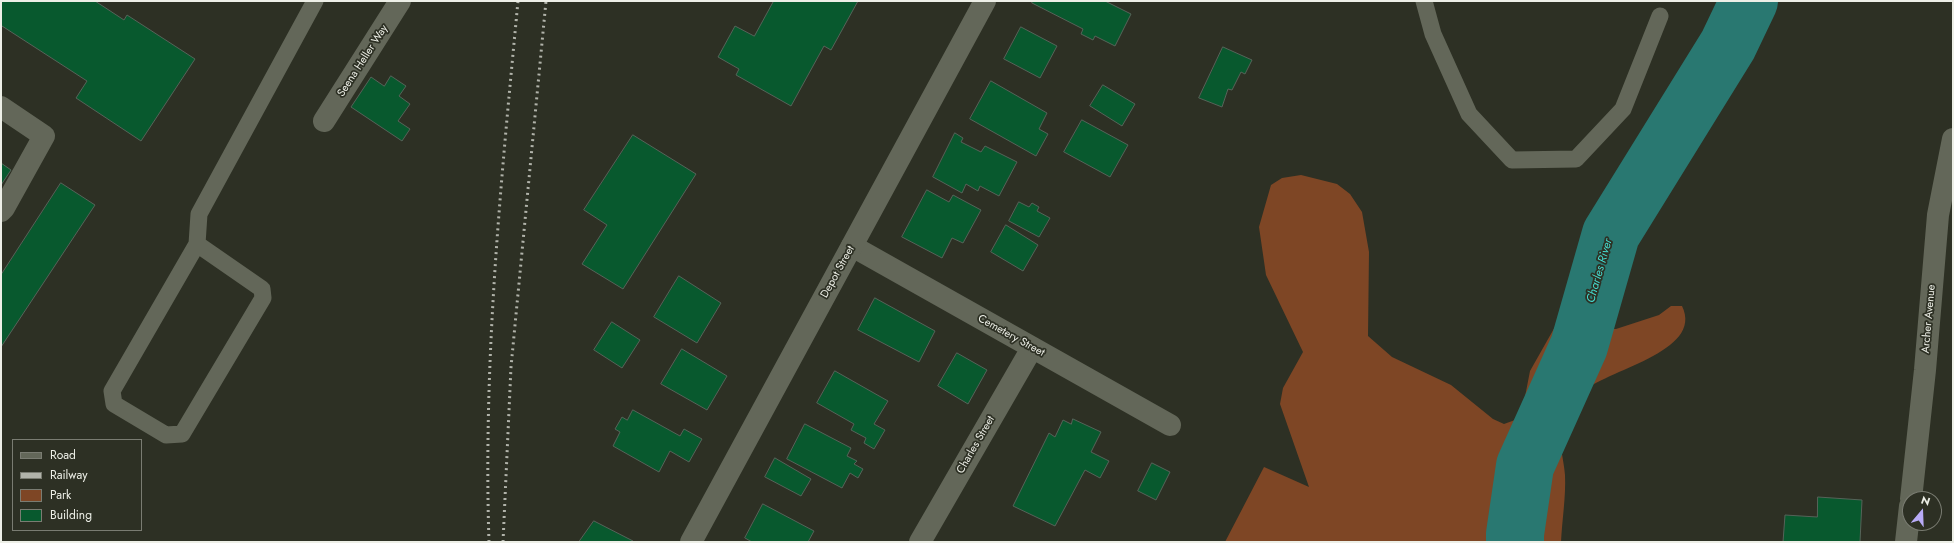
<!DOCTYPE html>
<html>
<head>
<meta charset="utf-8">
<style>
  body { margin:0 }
  #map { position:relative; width:1954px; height:543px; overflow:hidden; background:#2d3024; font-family:Jost,sans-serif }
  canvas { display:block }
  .frame { position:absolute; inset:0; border:2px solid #edefe7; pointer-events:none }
  .legend { position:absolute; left:12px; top:439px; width:130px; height:92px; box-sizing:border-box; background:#2d3024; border:1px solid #7a7c72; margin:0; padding:5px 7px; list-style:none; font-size:12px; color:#edefe7 }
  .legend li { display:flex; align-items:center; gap:8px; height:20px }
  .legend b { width:20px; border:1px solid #7a7c72 }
  .north { position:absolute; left:1902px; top:491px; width:40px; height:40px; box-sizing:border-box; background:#2d3024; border:1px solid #7a7c72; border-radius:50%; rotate:19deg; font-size:11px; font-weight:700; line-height:16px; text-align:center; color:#edefe7 }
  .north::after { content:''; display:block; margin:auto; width:14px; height:18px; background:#b8abf7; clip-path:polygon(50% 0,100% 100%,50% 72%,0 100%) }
</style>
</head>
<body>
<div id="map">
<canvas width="1954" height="543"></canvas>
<div class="frame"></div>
<ul class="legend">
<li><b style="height:5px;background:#636759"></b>Road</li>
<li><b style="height:5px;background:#b1b3aa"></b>Railway</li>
<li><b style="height:11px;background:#7e4625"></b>Park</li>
<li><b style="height:11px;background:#08592e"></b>Building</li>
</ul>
<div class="north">N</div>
</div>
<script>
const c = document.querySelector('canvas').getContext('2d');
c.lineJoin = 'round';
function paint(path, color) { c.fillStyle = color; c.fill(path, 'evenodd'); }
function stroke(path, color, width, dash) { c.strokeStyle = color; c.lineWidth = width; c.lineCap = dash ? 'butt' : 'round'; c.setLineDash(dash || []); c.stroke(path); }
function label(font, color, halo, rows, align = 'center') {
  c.font = font + ' Jost,sans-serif'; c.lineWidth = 3.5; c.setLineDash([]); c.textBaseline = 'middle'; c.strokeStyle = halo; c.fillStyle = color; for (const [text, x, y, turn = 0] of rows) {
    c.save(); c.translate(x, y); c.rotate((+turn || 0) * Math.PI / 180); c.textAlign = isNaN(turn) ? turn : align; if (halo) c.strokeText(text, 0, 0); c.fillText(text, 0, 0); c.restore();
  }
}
paint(new Path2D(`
  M1301,175L1337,184L1350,194L1362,212L1369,252L1368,336L1392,357L1451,385L1493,419L1504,424L1515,420L1523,407L1530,371L1556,325L1566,319L1584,321L1609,329H1616L1659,315L1671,306H1682C1705,353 1603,370 1582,393C1578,397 1575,404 1572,409C1569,413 1565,419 1563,424C1557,440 1564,459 1565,475C1566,497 1562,520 1561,542H1225L1264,467L1309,487L1280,404L1283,388L1303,352L1266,275L1259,227L1271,185L1282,178Z`), '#7e4625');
stroke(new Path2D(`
  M1515,542V534L1525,466L1579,346L1611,234L1728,45L1749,1`), '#297871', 58);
const building = new Path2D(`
  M1,1H95L124,20L127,15L195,59L141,141L76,98L87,81L2,26L1,28Z
  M774,1H858L831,50L824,46L791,106L736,75L739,69L718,57L735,26L754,36Z
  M1033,1H1105L1131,14L1115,46L1095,36L1093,40L1081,34L1083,29L1032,3Z
  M1021,27L1057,46L1040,78L1004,59Z
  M1223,47L1252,60L1245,74L1241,72L1232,90L1228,89L1222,107L1199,98Z
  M391,76L406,86L399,96L410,104L398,121L410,129L402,141L351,107L371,77L384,86Z
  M991,81L1047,113L1039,129L1048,134L1036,156L970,119Z
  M1103,85L1135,104L1122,126L1090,106Z
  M1082,120L1128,145L1110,177L1064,152Z
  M955,133L963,138L961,142L981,152L985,146L1017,162L999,196L980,186L978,191L966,184L962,193L933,177Z
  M633,135L696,174L623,289L582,264L607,225L584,210Z
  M1,163L11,170L1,185Z
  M61,183L95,205L1,347V275Z
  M927,190L949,202L953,195L981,210L963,243L952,238L942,258L902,237Z
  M1019,202L1029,207L1032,203L1039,207L1037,211L1050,218L1039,237L1009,221Z
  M1006,225L1038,245L1023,271L991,252Z
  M679,276L721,303L697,343L654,317Z
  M875,298L935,331L919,362L858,330Z
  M612,322L640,340L622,368L594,350Z
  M682,349L727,376L707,410L661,384Z
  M957,353L987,370L968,404L938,386Z
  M835,371L888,401L874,424L885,430L874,449L864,443L866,438L851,430L854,424L817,403Z
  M633,410L680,436L684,429L702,439L689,462L670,451L659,472L613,446L620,432L615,429L622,417L627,420Z
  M1073,419L1101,432L1091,452L1109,461L1100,478L1085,470L1055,526L1013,506L1049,433L1055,437L1063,420L1071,424Z
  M805,424L851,448L847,456L857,461L854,464L863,469L858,478L850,473L842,488L787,459Z
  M775,458L811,479L801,496L765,477Z
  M1152,463L1170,472L1156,500L1138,491Z
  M1818,497L1862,500L1860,542H1783L1785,515L1817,517Z
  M763,504L814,531L808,542H752L745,538Z
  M594,521L633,541V542H579Z`);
paint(building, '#08592e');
stroke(building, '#566359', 1);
stroke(new Path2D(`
  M1424,1L1433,34L1469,114L1512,160L1576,159L1623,109L1660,16
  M197,244L262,289L263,298L182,434L166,435L114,404L112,391L197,244L199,214L315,1`), '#636759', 17);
stroke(new Path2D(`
  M1,107L44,136L4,208L1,211
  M324,121L400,1
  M852,246L1170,425
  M1911,499L1925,370L1938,215L1953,139
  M920,542L1032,348
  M1906,542L1910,506`), '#636759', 22);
stroke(new Path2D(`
  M691,542L985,1`), '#636759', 22);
stroke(new Path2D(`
  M489,542C483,361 501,181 518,1
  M503,542L511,367L546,1`), '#b1b3aa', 3, [2, 4]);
label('11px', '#edefe7', '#2d3024', [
  ["Seena Heller Way",363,61,-57],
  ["Depot Street",838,272,-61],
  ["Archer Avenue",1929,319,-85],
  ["Cemetery Street",1011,336,29],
  ["Charles Street",976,445,-60]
]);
label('italic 12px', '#44dbcf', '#2d3024', [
  ["Charles River",1600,271,-74]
]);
</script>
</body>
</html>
